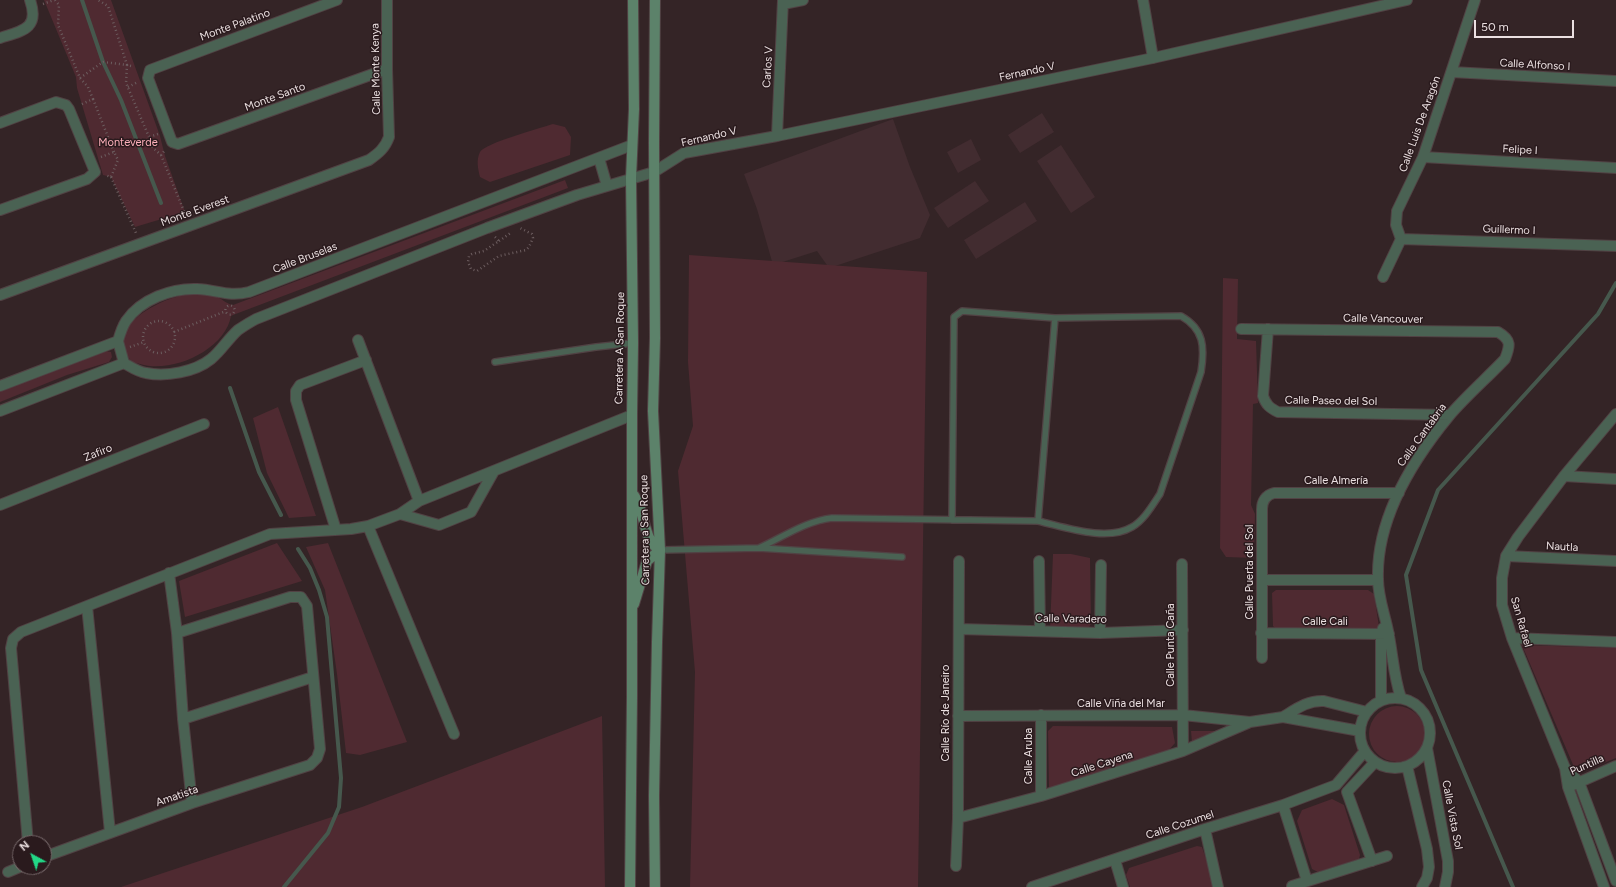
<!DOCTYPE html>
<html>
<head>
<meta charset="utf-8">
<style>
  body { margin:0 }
  #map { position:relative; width:1616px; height:887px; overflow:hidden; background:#342426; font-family:Figtree,sans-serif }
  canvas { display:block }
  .north { position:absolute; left:12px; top:835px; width:40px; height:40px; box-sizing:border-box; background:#2a1a1d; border:1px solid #77696b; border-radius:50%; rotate:320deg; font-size:11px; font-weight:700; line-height:16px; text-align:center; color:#ebe0e1 }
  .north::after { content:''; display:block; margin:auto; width:14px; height:18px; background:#22d887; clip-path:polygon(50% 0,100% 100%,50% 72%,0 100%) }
  .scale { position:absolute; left:1474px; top:20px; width:100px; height:18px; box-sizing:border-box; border:2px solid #ebe0e1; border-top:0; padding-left:5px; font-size:12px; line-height:14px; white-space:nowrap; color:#ebe0e1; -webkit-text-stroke:3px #2a1a1d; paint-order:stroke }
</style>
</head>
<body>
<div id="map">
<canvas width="1616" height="887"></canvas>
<div class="north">N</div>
<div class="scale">50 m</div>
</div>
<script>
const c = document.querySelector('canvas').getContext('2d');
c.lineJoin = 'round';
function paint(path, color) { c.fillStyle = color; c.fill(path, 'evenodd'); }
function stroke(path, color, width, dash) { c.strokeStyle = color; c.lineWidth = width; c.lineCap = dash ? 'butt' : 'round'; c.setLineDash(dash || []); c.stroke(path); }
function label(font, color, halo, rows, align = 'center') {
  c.font = font + ' Figtree,sans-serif'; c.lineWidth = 3; c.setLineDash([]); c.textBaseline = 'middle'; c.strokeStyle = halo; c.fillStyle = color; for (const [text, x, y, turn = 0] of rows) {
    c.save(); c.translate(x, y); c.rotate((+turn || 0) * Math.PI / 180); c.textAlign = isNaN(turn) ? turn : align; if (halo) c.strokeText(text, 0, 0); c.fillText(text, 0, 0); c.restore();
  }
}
paint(new Path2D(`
  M1042,113L1054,132L1020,153L1008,135Z
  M893,119L910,167L930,215L920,238L829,268L817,251L773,265L757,209L744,174Z
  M971,139L981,160L958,173L947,152Z
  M1061,145L1095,197L1071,213L1037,161Z
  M975,181L989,201L948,228L934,208Z
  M1025,202L1037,221L976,259L964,240Z`), '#422c30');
paint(new Path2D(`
  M44,0H111L160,136L165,156L185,212L135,227L111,177L103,175L77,88L76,77Z
  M553,124L565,127L571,137L570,155L490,182L480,177C478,169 476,160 480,152C485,143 541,128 553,124Z
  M565,180L568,188L233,315L231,316C225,350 172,374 140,364C138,363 134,363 132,361C127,358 124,351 123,346C119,318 168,296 190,294C198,293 209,293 217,297C223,299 226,304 233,305Z
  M689,255L927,272L918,887H690L695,672L678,471L693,426L688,362Z
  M1223,278L1238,279L1237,339L1256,341L1258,403L1253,404L1251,505L1255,514L1254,558L1226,557L1220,548Z
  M105,351L111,352L112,357L109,362L67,375L0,402V391Z
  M278,407L316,516L289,518L267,473L253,418Z
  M277,543L302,581L185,617L179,581Z
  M328,543L407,742L360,755L346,753L337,674L325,590L306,547Z
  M1053,554H1071L1090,558L1091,624L1087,630H1050Z
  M1276,590H1368L1374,594L1379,627L1375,630H1277L1273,626L1272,593Z
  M1522,645L1616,648V758L1577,774Z
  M1369 734a28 28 0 1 1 56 0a28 28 0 1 1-56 0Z
  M602,716L605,887H121L362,807Z
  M1053,726L1172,727L1175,743L1169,750L1053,790L1049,788L1048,731Z
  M1191,731H1229L1192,743Z
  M1332,799L1344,805L1360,855L1359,859L1318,872L1312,869L1297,821L1302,810Z
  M1197,846L1202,847L1215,887H1130L1126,875L1129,868Z`), '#4f2a31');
stroke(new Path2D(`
  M82,0L103,62L121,100L161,203
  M230,388L259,472L281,515
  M284,887L328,833L339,807L341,778L327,617L319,590L310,568L298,549
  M1513,887L1421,670L1406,575L1438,490L1598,314L1616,283`), '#46584d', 4);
const lane = new Path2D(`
  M495,362L596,347L633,343
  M952,520L954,317L962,311L1055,318L1181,316C1204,329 1205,347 1201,372L1160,494C1152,506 1144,520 1132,527C1107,542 1065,527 1038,521
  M759,548C783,537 806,521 832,518L1038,521L1055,318
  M660,550L759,548L902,557`);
const street = new Path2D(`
  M337,0L150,70L148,78L172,142L178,144L387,69
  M1143,0L1153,58
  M783,4L803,0
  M0,38C22,31 40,29 30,0
  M1452,72L1616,81
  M0,123L56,102L66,105L69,109L95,172L87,179L0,210
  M777,136L783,0
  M1423,157L1616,168
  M599,158L607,186
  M1401,239L1616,246
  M1383,277L1401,239L1396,225L1397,211L1423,157L1475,0
  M0,295L369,160C379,153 385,148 389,137L387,69V0
  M1241,329L1498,332C1512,340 1510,346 1505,359C1487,378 1466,396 1449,416C1412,461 1376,518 1378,579C1378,599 1386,617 1389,636C1393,657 1394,678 1401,698
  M1268,329L1263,396C1266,405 1270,408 1278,412L1450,415
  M358,340L419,501
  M118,341L124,363
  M0,386L118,341C120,334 122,327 126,321C141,299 172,288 197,289C218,290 228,297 249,292L632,145
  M0,411L124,363C131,367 138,372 146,373C166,377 195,372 211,359C221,351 228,339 238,330C244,326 250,322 256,319L487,228L577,195L654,172L684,153L777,136L1153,58L1407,0
  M1564,476L1616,479
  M0,505L204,424
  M400,514L439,525L471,512L494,471
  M368,526L454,734
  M336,530L296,400V391L300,385L366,360
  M1506,556L1616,561
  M1039,561L1040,631
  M1182,564L1183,751
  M169,573L177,633L183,719L192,803
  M1262,580H1378
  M87,606L110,832
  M959,629L1100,633L1183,630
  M1100,633L1101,565
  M1261,633L1389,634
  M1512,638L1616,642
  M1262,658V509C1262,501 1266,495 1274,493H1399
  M1360 733a35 35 0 1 1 70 0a35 35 0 1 1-70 0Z
  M1381,701V634L1383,628
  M958,716L1183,715L1250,722L1283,717L1360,731
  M1283,717C1296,709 1308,700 1324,701L1367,712
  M183,719L313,677
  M1427,748L1448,861V872L1445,887
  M1407,766L1427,849L1429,867L1427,878L1422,887
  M1565,768L1579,782L1616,881
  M1573,785L1616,766
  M1347,792L1372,861
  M1347,792L1375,762
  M1041,796V715
  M1283,805L1307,881
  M958,818L1041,796L1183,751L1248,723
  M1205,829L1218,887
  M28,843L11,648L13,639L21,632L270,534L351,529L368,526L400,514L419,501L632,415
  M44,857L192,803L310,765L317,758L320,749L307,606L301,597H290L177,633
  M1115,860L1123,887
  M956,866L958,818L959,561
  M8,872L20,867
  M1292,886L1387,856
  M1032,887L1205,829L1283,805L1336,785L1365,751
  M1604,887L1568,787L1565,768L1512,638L1502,605V578L1506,556L1518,537L1564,476L1616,414`);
const secondary = new Path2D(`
  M655,0L654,143L655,338L653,411L660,550L657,642L654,796L655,887
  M632,493C646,509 642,541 660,550L647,561L634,604
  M630,887L632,696V415L633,343L631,178L634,109L633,0`);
stroke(lane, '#514244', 8);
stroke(street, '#514244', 12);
stroke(secondary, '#514244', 12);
stroke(new Path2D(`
  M55,0L59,5L58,25L80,78L88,87L93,99L80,105
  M43,4L54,0
  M131,66L127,65L126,83L149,137
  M80,78L103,62L127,65L108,6L98,0
  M128,87L138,82
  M93,99L114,152
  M158,134L149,137L150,145L161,155L165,150
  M161,155L186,216
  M101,157L114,152L118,160L111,177L105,175
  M111,177L136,233
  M495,237L499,241L484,251L472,254L469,256L468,262L471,269L477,271L499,256L526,250L529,247L533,238L532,234L520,228
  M499,241L512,232
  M225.5 310a4.5 4.5 0 1 1 9 0a4.5 4.5 0 1 1-9 0Z
  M143 337a16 16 0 1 1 32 0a16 16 0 1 1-32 0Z
  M174,332L226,311
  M130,347L144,342`), '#6c5d5f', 2.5, [1, 3]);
stroke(lane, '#4a6253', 5.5);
stroke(street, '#4a6253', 10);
stroke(secondary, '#5c826a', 10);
label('11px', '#ebe0e1', '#2a1a1d', [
  ["Monte Palatino",235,25,-20],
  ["Calle Alfonso I",1535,65,3],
  ["Carlos V",768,67,-87],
  ["Calle Monte Kenya",376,69,-91],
  ["Fernando V",1027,72,-12],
  ["Monte Santo",275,97,-20],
  ["Calle Luis De Aragón",1420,124,-70],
  ["Fernando V",709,137,-13],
  ["Felipe I",1520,150,3],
  ["Monte Everest",195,211,-20],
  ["Guillermo I",1509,230,2],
  ["Calle Bruselas",305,258,-21],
  ["Calle Vancouver",1383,319,1],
  ["Carretera A San Roque",620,348,-89],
  ["Calle Paseo del Sol",1331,401,1],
  ["Calle Cantabria",1422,435,-54],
  ["Zafiro",98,453,-22],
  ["Calle Almería",1336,481],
  ["Carretera a San Roque",645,530,-91],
  ["Nautla",1562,547,3],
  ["Calle Puerta del Sol",1250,572,-90],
  ["Calle Varadero",1071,619,1],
  ["Calle Cali",1325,622],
  ["San Rafael",1521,622,74],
  ["Calle Punta Caña",1171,645,-90],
  ["Calle Viña del Mar",1121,704],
  ["Calle Río de Janeiro",946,713,-90],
  ["Calle Aruba",1029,756,-90],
  ["Calle Cayena",1102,764,-18],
  ["Puntilla",1587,765,-24],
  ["Amatista",177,796,-19],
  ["Calle Vista Sol",1452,815,79],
  ["Calle Cozumel",1180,825,-18]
]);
label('11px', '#fdb0bb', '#2a1a1d', [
  ["Monteverde",128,143]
]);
</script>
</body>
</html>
